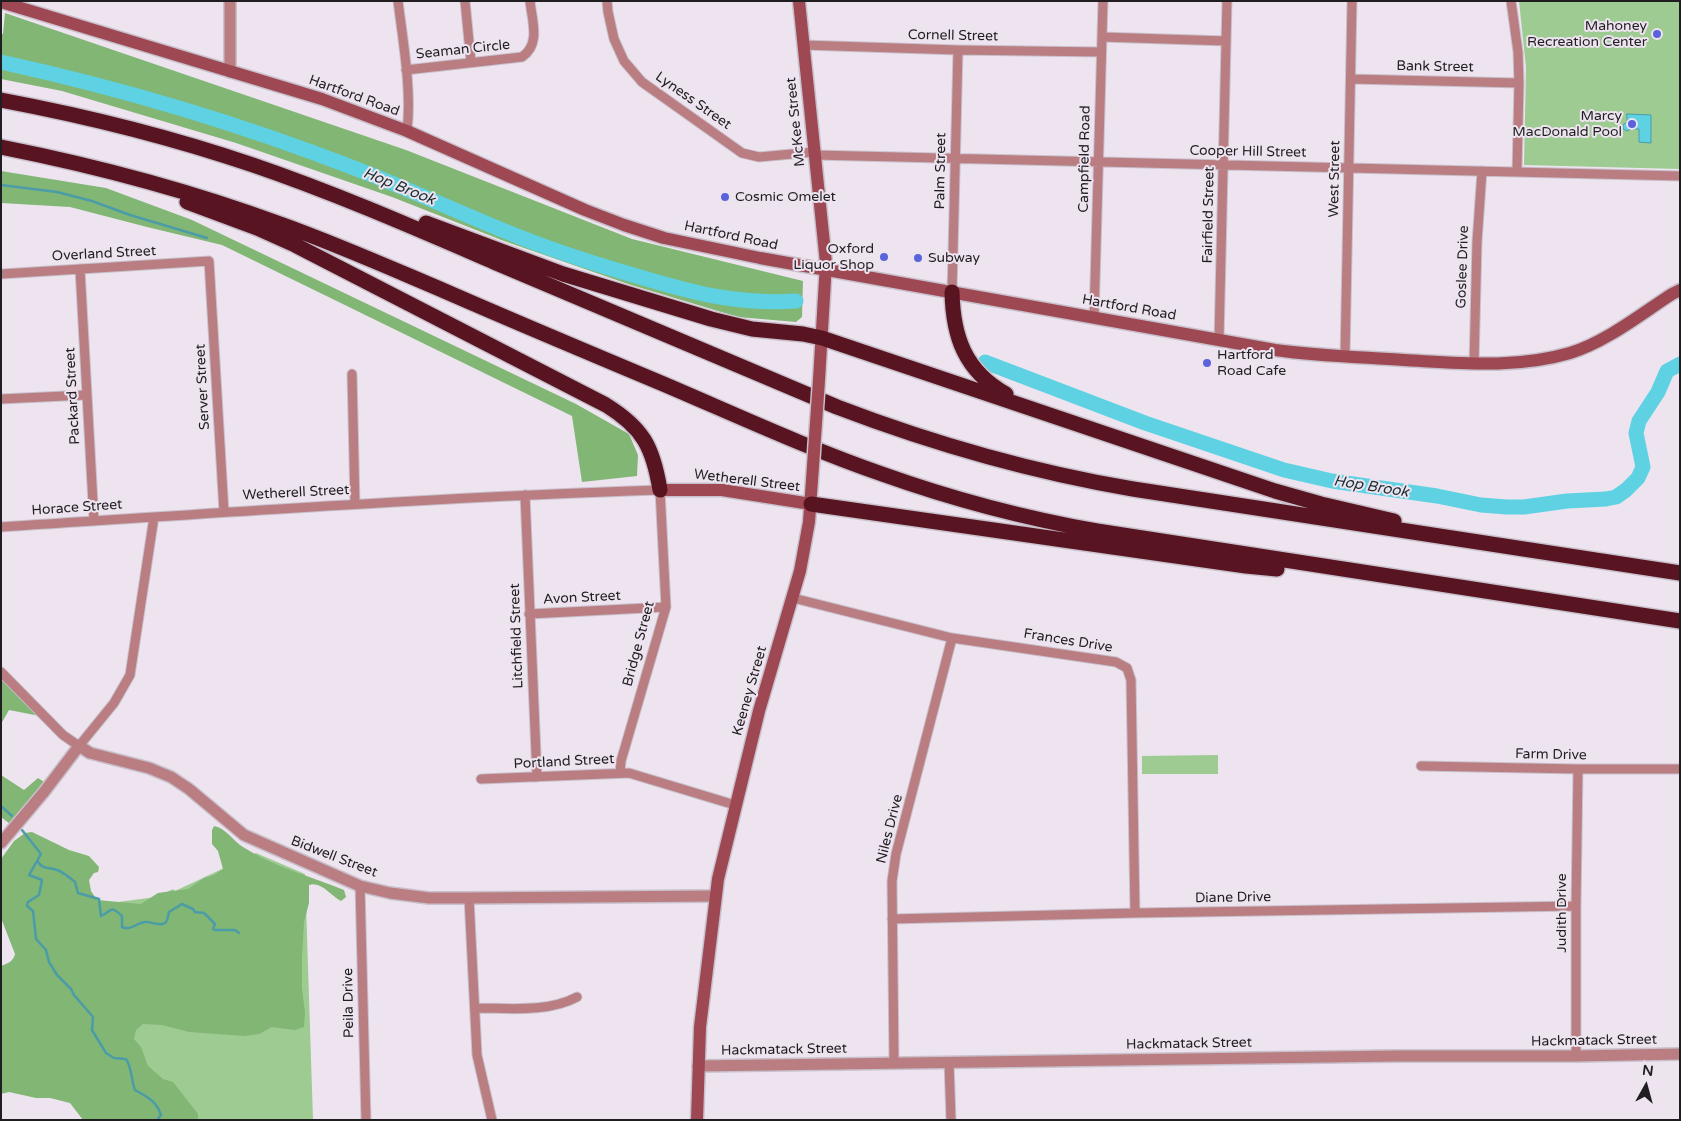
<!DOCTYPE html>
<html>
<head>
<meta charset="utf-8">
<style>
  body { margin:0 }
  #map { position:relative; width:1681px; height:1121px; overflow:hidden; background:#ede4f0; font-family:"Varela Round",sans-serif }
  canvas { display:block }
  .frame { position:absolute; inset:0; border:2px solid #211e22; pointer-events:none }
  .north { position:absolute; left:1621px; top:1061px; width:50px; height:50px; -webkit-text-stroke:4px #ede4f0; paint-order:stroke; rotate:7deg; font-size:14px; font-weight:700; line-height:20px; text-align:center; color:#211e22 }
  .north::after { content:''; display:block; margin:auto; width:18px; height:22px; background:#211e22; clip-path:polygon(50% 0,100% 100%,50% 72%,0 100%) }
</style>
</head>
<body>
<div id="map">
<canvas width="1681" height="1121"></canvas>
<div class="frame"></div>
<div class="north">N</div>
</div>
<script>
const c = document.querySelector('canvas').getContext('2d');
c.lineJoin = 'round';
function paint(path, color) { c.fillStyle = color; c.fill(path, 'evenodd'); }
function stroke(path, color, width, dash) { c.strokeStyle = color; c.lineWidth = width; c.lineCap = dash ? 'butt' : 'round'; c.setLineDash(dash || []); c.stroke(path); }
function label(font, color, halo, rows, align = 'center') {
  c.font = font + ' "Varela Round",sans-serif'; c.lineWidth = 4; c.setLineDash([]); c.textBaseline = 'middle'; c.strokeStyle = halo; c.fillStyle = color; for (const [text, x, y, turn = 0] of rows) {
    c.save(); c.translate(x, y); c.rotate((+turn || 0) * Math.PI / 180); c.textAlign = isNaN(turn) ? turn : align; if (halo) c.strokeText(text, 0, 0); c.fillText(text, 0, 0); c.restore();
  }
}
paint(new Path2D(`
  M1519,1H1680V169L1524,165L1526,67Z
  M1218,755V774H1142V756Z
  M256,853L305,874L313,1120H113L45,904L118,902L156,897L173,889L175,891Z`), '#9dcb91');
paint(new Path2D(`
  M5,13L406,150L632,239L803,281L802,317L796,322L738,317L628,284L504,241L392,197L236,143L62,91L1,79V34H3Z
  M1,171L106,188L192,220L576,404L629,434L638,455L637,476L582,482L572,416L222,245L147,227L70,207L1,203Z
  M1,668L45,717L9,710L1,724Z
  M1,775L24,790L38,778L49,785L29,801L10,824L1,817Z
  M214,826C226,828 233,841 243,847C274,867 310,876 344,890L346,897L341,901C331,896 321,881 309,885V903L304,922L302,958V988L305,1013L304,1027L295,1030L272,1027L259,1034L245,1036L189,1032L162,1025L143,1024L136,1030L134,1039L141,1047L148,1066L163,1079L173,1082L198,1114V1120H83L70,1103L50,1098H36L9,1092L1,1094V966C8,963 13,962 15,954L1,918V859L14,841L25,833L32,832L69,850L89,856L99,867L98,872L94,873L89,880L91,891L97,900L141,904L158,893L188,889L204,878L214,875L223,869L218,851L212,844V830Z`), '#82b675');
const water = new Path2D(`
  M1627,114L1651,115V143L1639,142V129H1631L1627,131L1623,129V125L1627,122Z`);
paint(water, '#5ed2e2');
stroke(water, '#4c9ca8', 1);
stroke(new Path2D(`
  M1,185L57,192L92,201L130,215L207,238
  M1,806L12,816
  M22,830L41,854L29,875L42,880L39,895L28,902L27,906L33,911L36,939L46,950L49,962L57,975L71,989L74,995L93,1017L92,1030L106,1053L114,1058L126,1059C132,1067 131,1080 135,1090C147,1097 156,1100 161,1115L157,1120
  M38,862C43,870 49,867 57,870C63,872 70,878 75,882L78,893L99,899L101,916C113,910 110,905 122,916V927C131,931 136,923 145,922C151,921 159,927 165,923C168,921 168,916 169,912L182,904L193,909L195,912L204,913L215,924L213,929L215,930H235L239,933`), '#4c9ca8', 2.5);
stroke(new Path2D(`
  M1,62C120,88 241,124 354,168C409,189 462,214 517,236C557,252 598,265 640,277C693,293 740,305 796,301
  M985,362L1145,423L1284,470L1332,481L1437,496L1481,505L1507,507H1524L1567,501L1606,499L1616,497L1626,490L1638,478L1643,467L1636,433L1639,421L1658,392L1667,371L1680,364`), '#5ed2e2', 15);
const minor = new Path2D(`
  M398,1C403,42 412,91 407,131
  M465,1L471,62
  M607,1L608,12L614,39L624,61L642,82L742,153L759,157L814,152
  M1511,1L1518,52L1519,83L1517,171
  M1102,37L1226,41
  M803,45L958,50L1101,52
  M406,70L522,57C541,44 532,21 530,1
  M1351,79L1519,83
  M815,155L1680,176
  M80,269L94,521
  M1,274L209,261L224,512
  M952,292L958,50
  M1094,318L1103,1
  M1219,340L1227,1
  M1345,357L1352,1
  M1474,364L1477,242L1482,171
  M352,374L355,504
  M1,399L86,395
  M525,495L537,777
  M1,527C221,513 440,497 660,490L666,607L621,761L620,773
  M793,598L952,638L1116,662L1127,668L1131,680L1135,913
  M529,614L666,607
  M1,672L63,735L79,746L114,703L130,675L154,517
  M1421,766L1578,769H1680
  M481,779L629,773L735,805
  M360,886L366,1120
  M469,898L477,1055L492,1120
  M892,919L1135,913L1576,906
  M475,1008C508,1008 547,1013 577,997
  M1576,1056V906L1578,769
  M894,1062L892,881L896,854L952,638
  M949,1062L951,1120`);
const tertiary = new Path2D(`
  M230,72V1
  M1,843L44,792L79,746L90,753L149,768L171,777L189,789L244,835L360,886L390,893L429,898H469L715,896
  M698,1066L1396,1056H1576L1680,1054`);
const secondary = new Path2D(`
  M799,1L826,263L819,380
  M1,2L322,99L407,131L585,210L624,225L664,238L760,258L1275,350C1318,356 1360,357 1404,360C1460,363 1516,369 1570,353C1606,342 1641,314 1672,294L1680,290
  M660,490H722L811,504
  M697,1120L700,1027L718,879L759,711L800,571L809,522L813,466`);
const motorway = new Path2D(`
  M1,100C86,116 171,137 253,165C335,193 415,228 494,262C609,310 723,359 837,407C934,444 1032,472 1133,489L1680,573
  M1,147C97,166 191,191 283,225C336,244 388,267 440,289C513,321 587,352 661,383C734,414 807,448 882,474C952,499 1024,518 1097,531L1680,621
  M187,202L257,228L295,245L606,405C643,428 653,447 660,490
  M426,223L563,274L711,319L752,329L803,334L822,338L1275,491L1321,504L1394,521
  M952,292C953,337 965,371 1006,394
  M811,504L1246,566L1277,569`);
stroke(minor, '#c8c0cb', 11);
stroke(tertiary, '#c8c0cb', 14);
stroke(secondary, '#c8c0cb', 15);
stroke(motorway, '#c8c0cb', 18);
stroke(minor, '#b97d82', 9);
stroke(tertiary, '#b97d82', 11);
stroke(secondary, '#9d4852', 12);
stroke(motorway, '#591421', 15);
const secondaryBridge = new Path2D(`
  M813,466L819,380`);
stroke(secondaryBridge, '#c8c0cb', 15, []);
stroke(secondaryBridge, '#9d4852', 12);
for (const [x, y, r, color] of [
  [1657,34,5,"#5a63db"],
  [1632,124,5,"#5a63db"],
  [725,197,5,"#5a63db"],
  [884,257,5,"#5a63db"],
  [918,258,5,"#5a63db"],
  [1207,363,5,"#5a63db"]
]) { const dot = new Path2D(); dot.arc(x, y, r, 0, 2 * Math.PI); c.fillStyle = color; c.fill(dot); stroke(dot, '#ede4f0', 2); }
label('14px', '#211e22', '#ede4f0', [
  ["Mahoney",1647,26],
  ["Recreation Center",1647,42],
  ["Marcy",1622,116],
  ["MacDonald Pool",1622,132],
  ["Cosmic Omelet",735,197,"left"],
  ["Oxford",874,249],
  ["Liquor Shop",874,265],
  ["Subway",928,258,"left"],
  ["Hartford",1217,355,"left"],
  ["Road Cafe",1217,371,"left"]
], 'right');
label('14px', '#211e22', '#ede4f0', [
  ["Cornell Street",953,36,1],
  ["Seaman Circle",463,50,-6],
  ["Bank Street",1435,67,1],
  ["Hartford Road",354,96,20],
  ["Lyness Street",693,101,35],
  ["McKee Street",796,122,-96],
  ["Cooper Hill Street",1248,152,1],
  ["Campfield Road",1085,159,-89],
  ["Palm Street",941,171,-89],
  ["West Street",1335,179,-89],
  ["Fairfield Street",1209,215,-89],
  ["Hartford Road",731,236,12],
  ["Overland Street",104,254,-3],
  ["Goslee Drive",1463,267,-88],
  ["Hartford Road",1129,308,10],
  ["Server Street",203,387,-93],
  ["Packard Street",73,396,-93],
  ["Wetherell Street",747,481,7],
  ["Wetherell Street",296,493,-3],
  ["Horace Street",77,508,-4],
  ["Avon Street",582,598,-3],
  ["Litchfield Street",517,636,-92],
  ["Frances Drive",1068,641,9],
  ["Bridge Street",639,644,-75],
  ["Keeney Street",750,691,-74],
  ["Farm Drive",1551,755,1],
  ["Portland Street",564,762,-3],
  ["Niles Drive",890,829,-76],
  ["Bidwell Street",334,857,21],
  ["Diane Drive",1233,898,-1],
  ["Judith Drive",1562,913,-90],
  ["Peila Drive",349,1003,-91],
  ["Hackmatack Street",1594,1041,-1],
  ["Hackmatack Street",1189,1044,-1],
  ["Hackmatack Street",784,1050,-1]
]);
label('italic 15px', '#192e31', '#ede4f0', [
  ["Hop Brook",399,187,22],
  ["Hop Brook",1371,487,9]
]);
</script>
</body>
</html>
